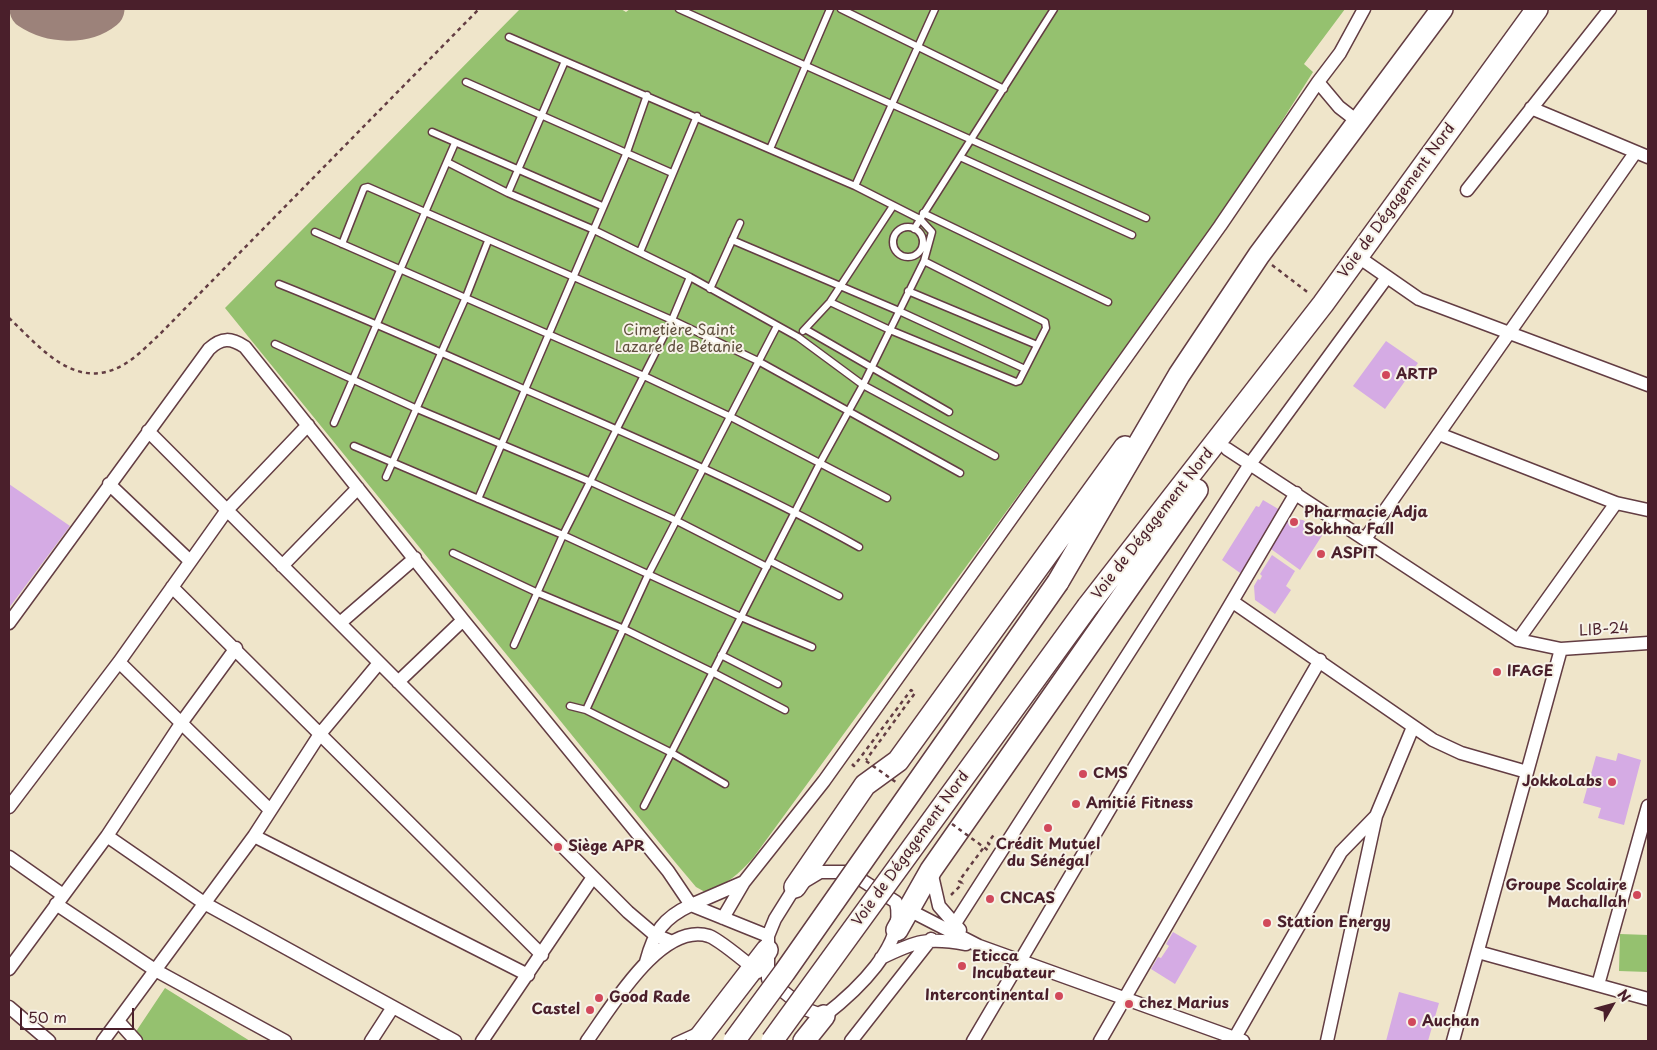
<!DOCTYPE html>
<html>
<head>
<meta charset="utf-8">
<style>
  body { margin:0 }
  #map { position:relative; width:1657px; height:1050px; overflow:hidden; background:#efe5ca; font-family:"Playpen Sans",sans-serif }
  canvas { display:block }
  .frame { position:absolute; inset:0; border:10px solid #4a1f2b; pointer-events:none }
  .north { position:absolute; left:1587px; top:980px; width:50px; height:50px; -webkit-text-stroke:4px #f7f3e8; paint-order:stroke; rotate:52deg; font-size:14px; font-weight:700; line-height:20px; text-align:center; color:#4a1f2b }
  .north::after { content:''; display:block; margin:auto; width:18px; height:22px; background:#4a1f2b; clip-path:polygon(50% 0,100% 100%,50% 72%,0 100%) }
  .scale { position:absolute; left:20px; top:1008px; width:114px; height:22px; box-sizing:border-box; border:2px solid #4a1f2b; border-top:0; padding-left:6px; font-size:15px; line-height:18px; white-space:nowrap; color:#4a1f2b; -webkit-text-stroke:4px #f7f3e8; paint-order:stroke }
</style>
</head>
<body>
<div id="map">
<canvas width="1657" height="1050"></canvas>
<div class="frame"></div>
<div class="north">N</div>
<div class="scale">50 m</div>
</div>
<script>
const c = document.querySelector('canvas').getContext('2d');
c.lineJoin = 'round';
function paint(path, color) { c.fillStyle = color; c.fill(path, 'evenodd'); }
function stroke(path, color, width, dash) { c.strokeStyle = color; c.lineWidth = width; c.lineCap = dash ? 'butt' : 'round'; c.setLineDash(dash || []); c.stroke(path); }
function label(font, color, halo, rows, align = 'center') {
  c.font = font + ' "Playpen Sans",sans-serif'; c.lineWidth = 4; c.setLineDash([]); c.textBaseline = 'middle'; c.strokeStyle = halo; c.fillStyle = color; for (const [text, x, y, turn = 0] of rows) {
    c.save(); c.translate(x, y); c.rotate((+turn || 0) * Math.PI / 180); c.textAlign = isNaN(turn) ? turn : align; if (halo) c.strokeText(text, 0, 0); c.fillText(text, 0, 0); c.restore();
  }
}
paint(new Path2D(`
  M520,9H621L626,12L630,9H1345L1304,64L1313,72L1218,222L753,858C739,874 726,885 705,892L696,887L675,862L225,308Z
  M1620,934L1648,935V972L1619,971Z
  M165,988L250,1041H144L135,1033Z`), '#95c16f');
stroke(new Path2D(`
  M30,9C51,23 84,25 104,9`), '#9c827a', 41);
paint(new Path2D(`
  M1386,341L1418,363L1385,409L1353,386Z
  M9,484L70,526L9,608Z
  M1263,500L1280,510L1243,575L1222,560L1256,506L1259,507Z
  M1287,518L1303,520L1323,534L1300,570L1271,549Z
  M1272,555L1295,571L1286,586L1291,590L1275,614L1255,600L1254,586L1258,579L1260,580L1262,576L1260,574Z
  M1618,753L1641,760L1624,825L1598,818L1601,808L1583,803L1596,756L1616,761Z
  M1173,932L1197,946L1175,984L1151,969L1158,957L1161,958L1169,946L1166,944Z
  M1399,992L1439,1003L1428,1041H1386Z`), '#d5abe4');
const service = new Path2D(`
  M679,9L1146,218
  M841,9L1004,89
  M509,37L855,186L920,219L932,232L924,261
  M466,82L672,173
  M432,132L602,206
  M770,149L830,9
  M960,157L1132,235
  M447,162L508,193L592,229L690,277L798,337L863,385L995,456
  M855,186L935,9
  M508,193L565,61
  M923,213L1108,302
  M893 242a15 15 0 1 1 30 0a15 15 0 1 1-30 0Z
  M914,229L1054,9
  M315,232L644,376L729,416L887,498
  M732,240L899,311L1025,369
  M342,244L364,188L368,187L672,320L758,361L960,473
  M640,252L697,116
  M924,261L1045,322L1046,328L1019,381L1016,382L890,330Z
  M279,284C362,317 444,354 526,390C639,439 752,487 859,547
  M710,289L740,223
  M908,291L1037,345
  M805,329L949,412
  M803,331L830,302L893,206
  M275,344L415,408L591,482L677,521L767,567
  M334,423L455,143
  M354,446L563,535L741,617L812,647
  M386,477L466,297L488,241
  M478,499L627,152L647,95
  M453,553L538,593L624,629L712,672L785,710
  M770,561L839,596
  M514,645L563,535L672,320L690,277
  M721,655L778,684
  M570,706L586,710L670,752L725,784
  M586,710L648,575L777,326
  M644,806L820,463L863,385L890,330L830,302
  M675,1041L697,1031`);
const minor = new Path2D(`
  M1318,82L1340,53L1364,9
  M1531,108L1648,157
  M1467,190L1610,9
  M1357,256L1419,299L1648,385
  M148,431L628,912L655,935L670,941
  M1439,434L1616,503L1648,510
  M1227,449L1518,640L1561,649L1648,643
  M109,484L190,561
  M1365,539L1635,153
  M282,566L358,488
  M172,587L542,955
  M1233,602L1433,740L1461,753L1527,772
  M9,623L209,349C222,337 231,338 245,347L463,620L668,871L691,905L744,882
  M340,623L415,558
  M1518,640L1616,503
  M119,662L270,810
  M398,682L463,620
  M9,807L119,662L227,510L308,425
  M107,836L204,903L455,1041
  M254,836L528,975
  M9,857L63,895
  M931,871L939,906L960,930
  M820,872H849L896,902C907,945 855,992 824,1016L805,1009L768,979V936L775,919L795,887Z
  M56,904L155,970L285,1041
  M905,908L979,946L1243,1041
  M723,918L744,882L824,781L1220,226L1318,82L1339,107L1357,121
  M954,925L1250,464L1387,277
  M1478,952L1648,999
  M881,958C916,941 927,937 966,944
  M646,962C654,932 663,918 691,905L768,936
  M9,969L107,836L182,722L236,648
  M1598,985L1648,806
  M9,1007L49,1041
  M118,1021L136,1041
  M103,1041L254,836L320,734L379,663
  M371,1041L393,1007
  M482,1041L593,877
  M587,1041C611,1008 661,921 709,936C720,940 748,964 758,972
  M851,1041L931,939
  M973,1041L1296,493
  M1100,1041L1320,660
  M1233,1041L1341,852L1376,816
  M1327,1041L1376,816L1413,727
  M1453,1041L1561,649`);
const trunk = new Path2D(`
  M1058,582L1179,375L1259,255L1442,9
  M1088,606L1323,304L1537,9
  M795,887L865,785L898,761L1125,447
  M897,930L931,870L1197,490
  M697,1041L767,950
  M804,1041L824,1016`);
stroke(service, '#633d43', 9);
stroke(minor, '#633d43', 15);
stroke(trunk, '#633d43', 24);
stroke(new Path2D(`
  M1272,265L1310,294
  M9,318C41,348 75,392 123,365C136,358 148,345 159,335L479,9
  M852,764L854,766L911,690L915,693L866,760
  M990,845L988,843L995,833
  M962,883L959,881L984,847
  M951,895L963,883`), '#633d43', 2.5, [4, 4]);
stroke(service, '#fff', 6);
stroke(minor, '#fff', 12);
stroke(trunk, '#fff', 21);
const trunkBridge = new Path2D(`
  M734,1041L784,973L1058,582
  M772,1041L1088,606`);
stroke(trunkBridge, '#633d43', 24, []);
stroke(new Path2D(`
  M866,761L897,783
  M952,824L989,851`), '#633d43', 2.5, [4, 4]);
stroke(trunkBridge, '#fff', 21);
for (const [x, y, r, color] of [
  [1386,375,5,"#d1495b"],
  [1294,522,5,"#d1495b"],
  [1321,554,5,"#d1495b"],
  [1497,672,5,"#d1495b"],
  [1083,774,5,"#d1495b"],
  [1612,782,5,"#d1495b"],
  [1076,804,5,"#d1495b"],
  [1048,828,5,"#d1495b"],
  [558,847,5,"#d1495b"],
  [1637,895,5,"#d1495b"],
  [990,899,5,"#d1495b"],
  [1267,923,5,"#d1495b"],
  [962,966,5,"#d1495b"],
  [1059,996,5,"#d1495b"],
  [599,998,5,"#d1495b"],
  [1129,1004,5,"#d1495b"],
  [590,1010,5,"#d1495b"],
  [1412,1022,5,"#d1495b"]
]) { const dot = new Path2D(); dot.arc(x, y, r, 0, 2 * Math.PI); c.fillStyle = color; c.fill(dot); stroke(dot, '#f7f3e8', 2); }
label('15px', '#4a1f2b', '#f7f3e8', [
  ["Voie de Dégagement Nord",1397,201,-54],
  ["Voie de Dégagement Nord",1153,524,-52],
  ["LIB-24",1604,630,-4],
  ["Voie de Dégagement Nord",911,849,-54]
]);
label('15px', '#60503f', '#f7f3e8', [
  ["Cimetière Saint",679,331],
  ["Lazare de Bétanie",679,348]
]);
label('bold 15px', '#4a1f2b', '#f7f3e8', [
  ["ARTP",1396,375],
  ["Pharmacie Adja",1304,513],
  ["Sokhna Fall",1304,530],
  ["ASPIT",1331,554],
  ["IFAGE",1507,672],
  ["CMS",1093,774],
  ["JokkoLabs",1602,782,"right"],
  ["Amitié Fitness",1086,804],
  ["Crédit Mutuel",1048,845,"center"],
  ["du Sénégal",1048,862,"center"],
  ["Siège APR",568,847],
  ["Groupe Scolaire",1627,886,"right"],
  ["Machallah",1627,903,"right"],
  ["CNCAS",1000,899],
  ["Station Energy",1277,923],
  ["Eticca",972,957],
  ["Incubateur",972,974],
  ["Intercontinental",1049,996,"right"],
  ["Good Rade",609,998],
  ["chez Marius",1139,1004],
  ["Castel",580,1010,"right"],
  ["Auchan",1422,1022]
], 'left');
</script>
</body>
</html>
